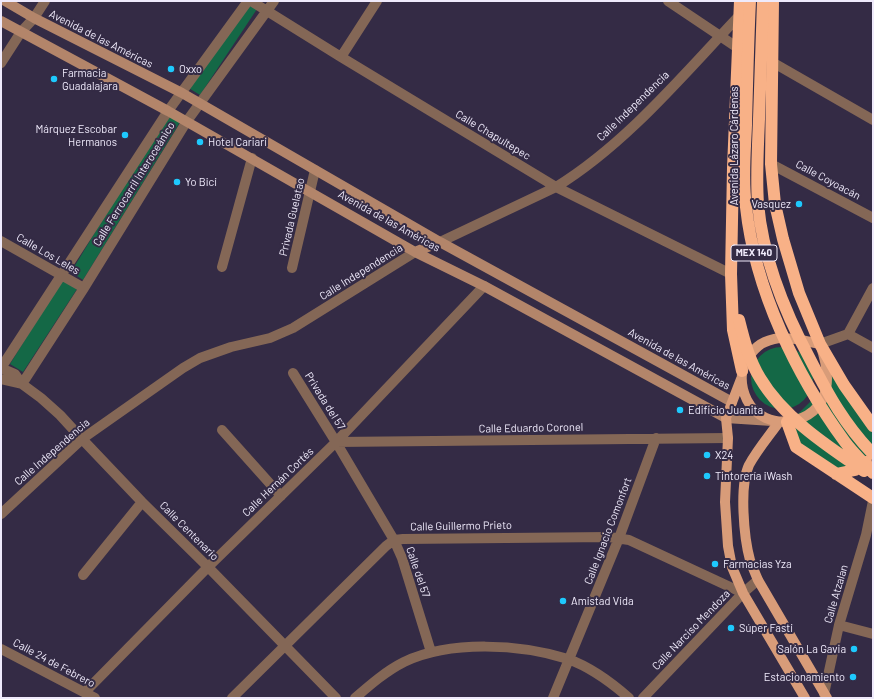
<!DOCTYPE html>
<html>
<head>
<meta charset="utf-8">
<style>
  body { margin:0 }
  #map { position:relative; width:874px; height:699px; overflow:hidden; background:#342b45; font-family:Barlow,sans-serif }
  canvas { display:block }
  .frame { position:absolute; inset:0; border:2px solid #efeafb; pointer-events:none }
</style>
</head>
<body>
<div id="map">
<canvas width="874" height="699"></canvas>
<div class="frame"></div>
</div>
<script>
const c = document.querySelector('canvas').getContext('2d');
c.lineJoin = 'round';
function paint(path, color) { c.fillStyle = color; c.fill(path, 'evenodd'); }
function stroke(path, color, width, dash) { c.strokeStyle = color; c.lineWidth = width; c.lineCap = dash ? 'butt' : 'round'; c.setLineDash(dash || []); c.stroke(path); }
function label(font, color, halo, rows, align = 'center') {
  c.font = font + ' Barlow,sans-serif'; c.lineWidth = 4; c.setLineDash([]); c.textBaseline = 'middle'; c.strokeStyle = halo; c.fillStyle = color; for (const [text, x, y, turn = 0] of rows) {
    c.save(); c.translate(x, y); c.rotate((+turn || 0) * Math.PI / 180); c.textAlign = isNaN(turn) ? turn : align; if (halo) c.strokeText(text, 0, 0); c.fillText(text, 0, 0); c.restore();
  }
}
paint(new Path2D(`
  M243,1L257,9L200,95L187,87Z
  M167,114L180,122L83,280L71,272Z
  M62,280L77,289L23,372L10,364Z
  M751 378a31 31 0 1 1 62 0a31 31 0 1 1-62 0Z
  M830,373L873,434V446L871,452L850,468L833,469L794,443L783,429L820,392Z`), '#146846');
stroke(new Path2D(`
  M251,1L341,57L556,187L731,274
  M668,1L738,48
  M341,57L377,1
  M772,62L873,120
  M1,63L21,32L34,18L45,1
  M771,164L873,218
  M1,241L84,288
  M440,242L556,187C626,144 683,75 739,16
  M222,267L252,158
  M292,268L315,170
  M848,334L873,288
  M820,344L848,334L873,348
  M1,368L15,374L22,384L41,398L60,415L82,439L142,502L208,567L336,698
  M1,368L168,111L248,1
  M293,373L336,442L394,540L402,558L431,652
  M1,379L22,384
  M22,384L84,288L187,121L274,1
  M222,430L281,496
  M336,442L728,438
  M1,514L82,439L183,368L200,358L231,347L270,338L293,328L415,252
  M83,575L142,502
  M839,625L873,634
  M1,649L95,698
  M85,692L208,567L336,442L484,286
  M824,694L839,625L866,535L873,501
  M232,698L386,546L394,540L403,539L609,537L629,540L743,593
  M355,698C370,685 386,671 404,662C451,640 520,644 568,659C590,667 612,683 629,698
  M553,698L619,538L656,438
  M643,698L743,593L758,580`), '#846756', 10);
stroke(new Path2D(`
  M5,1L34,18L182,93L440,242L732,402
  M1,21L168,111L415,252L484,286L726,418L772,421
  M415,252L440,242`), '#b3856a', 10);
stroke(new Path2D(`
  M779,338L796,339L820,344C825,358 829,374 826,389C819,426 764,434 747,400C743,392 741,383 742,374C744,362 752,350 761,344C766,341 773,339 779,338Z
  M741,379L726,418L728,438L725,502L728,546L732,567L743,593L805,698
  M779,422C769,436 757,450 749,465C739,486 744,538 750,560C752,566 755,573 758,580L827,698`), '#d89c79', 10);
stroke(new Path2D(`
  M740,1L733,168L731,274L733,330L742,371
  M773,1L771,164L775,204L783,239L799,293L820,344L844,385L873,426
  M787,422L796,447L873,498
  M836,474L855,470L866,462`), '#f8b187', 12);
stroke(new Path2D(`
  M750,1C748,42 747,84 746,125C745,152 742,180 746,207C755,290 796,375 845,442C853,453 864,463 873,473
  M763,1C762,40 760,80 759,119C758,147 756,176 758,204C763,260 785,313 811,361C829,396 845,425 873,454
  M739,320C744,340 749,360 760,378C783,417 827,446 864,471`), '#f8b187', 12);
for (const [x, y, r, color] of [
  [171,69,4,"#1ec9fd"],
  [54,79,4,"#1ec9fd"],
  [125,135,4,"#1ec9fd"],
  [200,142,4,"#1ec9fd"],
  [177,182,4,"#1ec9fd"],
  [799,204,4,"#1ec9fd"],
  [680,410,4,"#1ec9fd"],
  [707,455,4,"#1ec9fd"],
  [707,476,4,"#1ec9fd"],
  [715,564,4,"#1ec9fd"],
  [563,601,4,"#1ec9fd"],
  [731,628,4,"#1ec9fd"],
  [854,649,4,"#1ec9fd"],
  [853,677,4,"#1ec9fd"]
]) { const dot = new Path2D(); dot.arc(x, y, r, 0, 2 * Math.PI); c.fillStyle = color; c.fill(dot); stroke(dot, '#342b45', 1.5); }
for (const [x, y, w] of [
  [754,253,46]
]) { const box = new Path2D(); box.roundRect(x - w / 2, y - 8, w, 16, 3); c.fillStyle = '#342b45'; c.fill(box); stroke(box, '#efeafb', 1); }
label('bold 10px', '#efeafb', null, [
  ["MEX 140",754,253]
]);
label('11px', '#efeafb', '#342b45', [
  ["Avenida de las Américas",101,39,27],
  ["Calle Independencia",633,106,-44],
  ["Calle Chapultepec",493,135,31],
  ["Avenida Lázaro Cárdenas",734,146,-90],
  ["Calle Coyoacán",828,180,28],
  ["Calle Ferrocarril Interoceánico",134,184,-58],
  ["Privada Guelatao",292,217,-77],
  ["Avenida de las Américas",389,221,29],
  ["Calle Los Leles",48,254,30],
  ["Calle Independencia",361,272,-32],
  ["Avenida de las Américas",679,359,29],
  ["Privada del 57",325,401,58],
  ["Calle Eduardo Coronel",531,428,-1],
  ["Calle Independencia",52,452,-41],
  ["Calle Hernán Cortés",278,482,-44],
  ["Calle Guillermo Prieto",461,526,-1],
  ["Calle Centenario",189,531,45],
  ["Calle Ignacio Comonfort",608,531,-69],
  ["Calle del 57",418,572,71],
  ["Calle Atzalan",836,594,-74],
  ["Calle Narciso Mendoza",691,630,-46],
  ["Calle 24 de Febrero",54,663,28]
]);
label('11px', '#efeafb', '#342b45', [
  ["Oxxo",179,69],
  ["Farmacia",62,73],
  ["Guadalajara",62,86],
  ["Márquez Escobar",117,129,"right"],
  ["Hermanos",117,142,"right"],
  ["Hotel Cariari",208,142],
  ["Yo Bici",185,182],
  ["Vasquez",791,204,"right"],
  ["Edificio Juanita",688,410],
  ["X24",715,455],
  ["Tintorería iWash",715,476],
  ["Farmacias Yza",723,564],
  ["Amistad Vida",571,601],
  ["Súper Fasti",739,628],
  ["Salón La Gavia",846,649,"right"],
  ["Estacionamiento",845,677,"right"]
], 'left');
</script>
</body>
</html>
